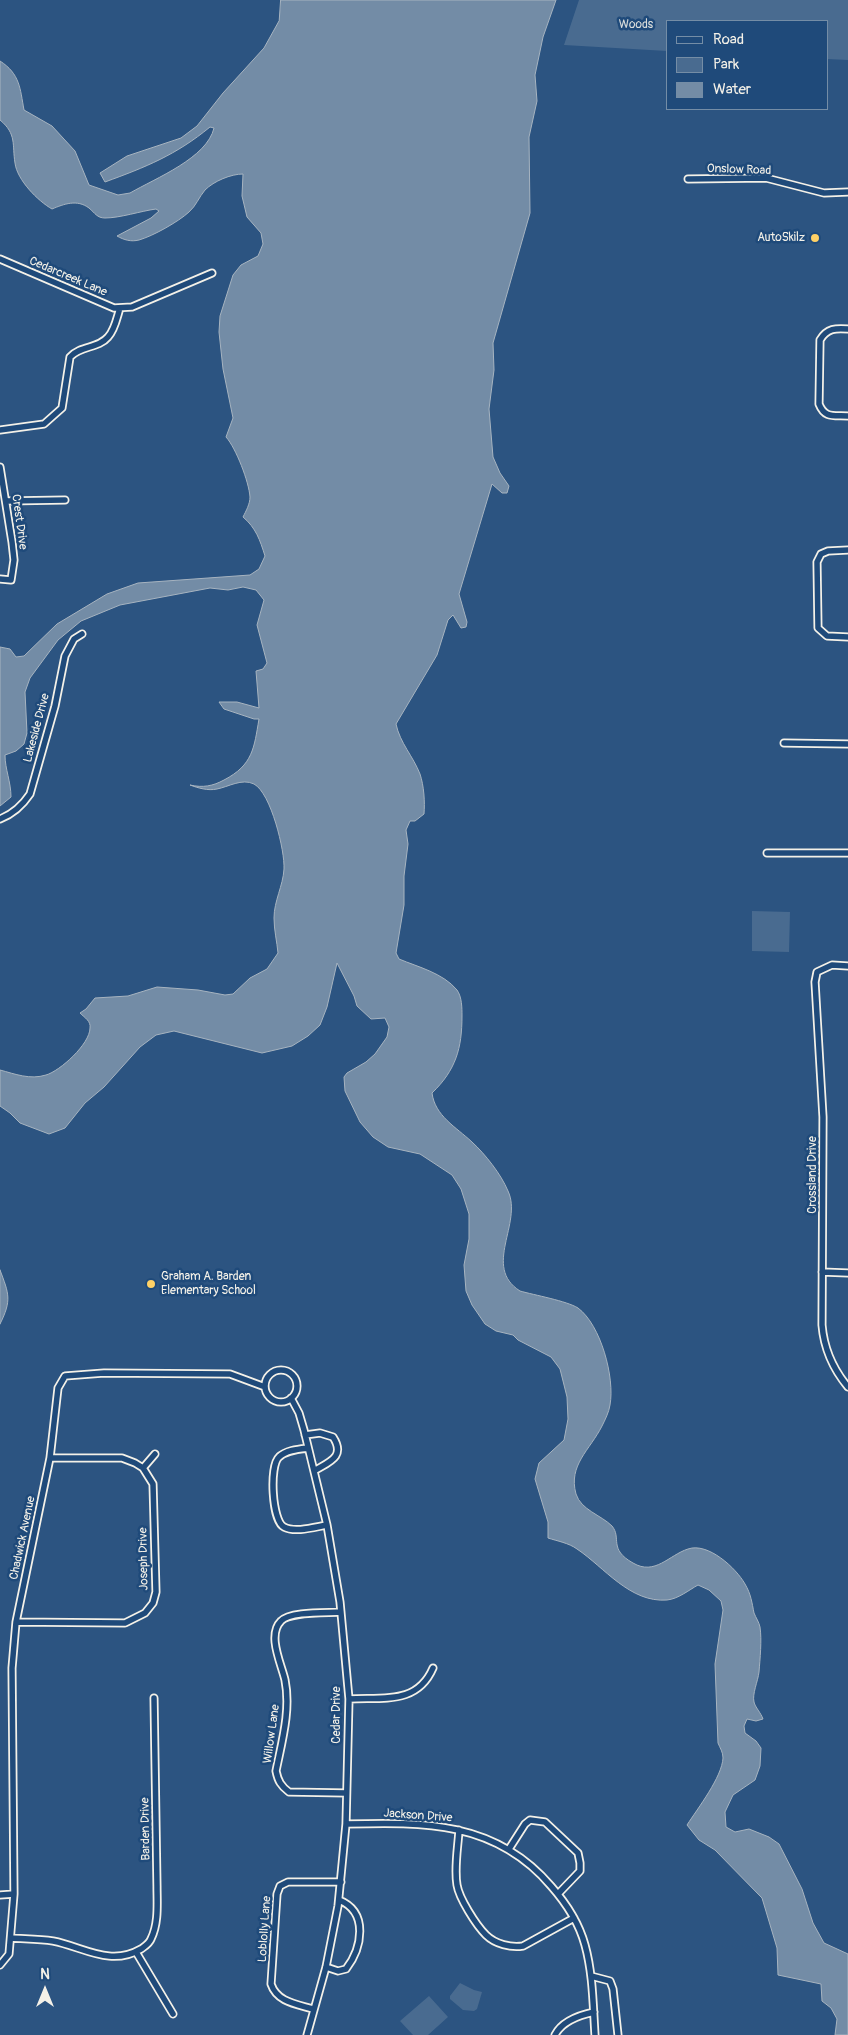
<!DOCTYPE html>
<html>
<head>
<meta charset="utf-8">
<style>
  body { margin:0 }
  #map { position:relative; width:848px; height:2035px; overflow:hidden; background:#2c5481; font-family:Pangolin,sans-serif }
  canvas { display:block }
  .legend { position:absolute; left:666px; top:20px; width:162px; height:90px; box-sizing:border-box; background:#1f4a7a; border:1px solid #748da6; margin:0; padding:6px 9px; list-style:none; font-size:15px; color:#f4f1e8 }
  .legend li { display:flex; align-items:center; gap:10px; height:25px }
  .legend b { width:25px; border:1px solid #748da6 }
  .north { position:absolute; left:20px; top:1965px; width:50px; height:50px; -webkit-text-stroke:4px #1f4a7a; paint-order:stroke; rotate:0deg; font-size:14px; font-weight:700; line-height:20px; text-align:center; color:#f4f1e8 }
  .north::after { content:''; display:block; margin:auto; width:18px; height:22px; background:#f4f1e8; clip-path:polygon(50% 0,100% 100%,50% 72%,0 100%) }
</style>
</head>
<body>
<div id="map">
<canvas width="848" height="2035"></canvas>
<ul class="legend">
<li><b style="height:6px;background:#1f4a7a"></b>Road</li>
<li><b style="height:14px;background:#496b90"></b>Park</li>
<li><b style="height:14px;background:#738ca6"></b>Water</li>
</ul>
<div class="north">N</div>
</div>
<script>
const c = document.querySelector('canvas').getContext('2d');
c.lineJoin = 'round';
function paint(path, color) { c.fillStyle = color; c.fill(path, 'evenodd'); }
function stroke(path, color, width, dash) { c.strokeStyle = color; c.lineWidth = width; c.lineCap = dash ? 'butt' : 'round'; c.setLineDash(dash || []); c.stroke(path); }
function label(font, color, halo, rows, align = 'center') {
  c.font = font + ' Pangolin,sans-serif'; c.lineWidth = 5; c.setLineDash([]); c.textBaseline = 'middle'; c.strokeStyle = halo; c.fillStyle = color; for (const [text, x, y, turn = 0] of rows) {
    c.save(); c.translate(x, y); c.rotate((+turn || 0) * Math.PI / 180); c.textAlign = isNaN(turn) ? turn : align; if (halo) c.strokeText(text, 0, 0); c.fillText(text, 0, 0); c.restore();
  }
}
paint(new Path2D(`
  M579,0H848V60L827,59V21H667V51L564,45Z
  M752,911L790,912L789,952L752,951Z
  M460,1983L474,1990L482,1992L477,2009L474,2011L463,2010L450,1999V1996Z
  M429,1996L448,2017L428,2035H413L400,2021Z`), '#496b90');
const water = new Path2D(`
  M281,0H556L543,37L535,75L537,101L529,137L530,213L493,343L494,370L489,409L493,457L500,473L509,486L507,493H502L492,484L459,594L467,622L466,627L461,628L453,615L448,620L437,655L396,724C400,743 413,756 420,774C424,786 425,802 424,814L415,821H410L406,830L408,844L404,876V905L396,953L399,959C418,967 443,973 457,990C462,997 462,1008 462,1016C462,1048 456,1070 432,1093C435,1116 456,1127 472,1142C485,1154 501,1174 508,1191C523,1223 482,1267 520,1291C534,1295 567,1301 578,1308C601,1325 615,1378 610,1405C609,1412 605,1420 602,1426C590,1450 568,1465 576,1494C581,1510 601,1515 612,1526C622,1538 608,1549 633,1563C655,1576 669,1555 688,1549C708,1542 736,1568 745,1584C751,1594 752,1603 754,1613C756,1618 759,1622 760,1627C762,1640 760,1659 759,1672C758,1681 752,1694 754,1702C755,1707 761,1713 763,1719L756,1721L747,1719L744,1726L745,1733L756,1741L761,1748L760,1766L755,1780L733,1795L725,1812L726,1827L735,1832L749,1829L769,1837L779,1844L802,1889L813,1923L824,1943L848,1954V2035H835L837,2019L831,2008L822,2001L821,1984L778,1975L777,1948L762,1898L715,1850L699,1840L687,1825C698,1808 722,1777 723,1758C723,1752 720,1748 718,1743L715,1664L723,1610L721,1601L709,1590L698,1585C689,1590 678,1599 667,1600C630,1603 604,1567 577,1549C569,1543 557,1541 548,1538V1522L535,1479L539,1463L564,1440L568,1419L567,1397L560,1369L551,1357L518,1340L513,1335L496,1331L485,1324L472,1305L466,1291L464,1265L469,1239V1214L461,1189L452,1175L420,1154L388,1147L373,1137L360,1122L345,1091L344,1077L347,1073L366,1062L375,1054L387,1037L389,1027L385,1018L371,1019L357,1006L354,996L337,963L327,1007L320,1025L308,1036L292,1046L262,1053L174,1031L156,1035L140,1047L104,1087L85,1103L65,1128L49,1134L20,1123L10,1113L0,1106V1070C15,1074 30,1080 46,1075C60,1071 90,1044 90,1028C91,1021 85,1018 80,1013L86,1009L95,998L128,996L157,987L198,990L225,995L233,994L250,978L267,969L278,953C277,942 274,930 274,918C274,901 283,886 284,869C285,851 271,793 254,784C242,778 228,787 217,789C208,791 198,788 190,785C203,788 213,786 224,780C253,765 254,748 259,719H254L224,709L219,702H237L259,708L256,671L263,669L267,663L257,625L264,600L256,590L243,587L228,590L210,588L120,605L81,621L58,640L30,678L25,692L27,733L24,744L16,751L5,755C5,769 11,782 11,797L0,806V647L10,649L16,657L24,656L57,624L107,594L138,583L250,575L259,569L265,556C260,540 256,528 243,517C246,511 250,504 250,497C249,482 236,448 226,437L233,418L223,369L219,332L220,316L233,275L241,265L258,256L263,244L261,233L247,217L242,196L243,174C231,174 214,181 205,190C199,197 196,206 189,212C178,222 153,236 139,240C131,242 124,240 117,236L151,218L159,211L156,209C141,211 120,218 105,218C97,218 95,213 89,208C77,199 64,204 52,209C38,201 17,180 15,163C12,145 17,134 0,120V61C20,74 20,88 24,110L52,126L75,151L89,185L118,195L130,193C156,178 207,158 214,128L210,127C176,155 146,167 105,182L100,173L127,156L181,138L197,126L223,93L264,48L279,21Z
  M0,1270C9,1294 12,1300 0,1324Z`);
paint(water, '#738ca6');
stroke(water, '#a7b4c0', 1);
const minor = new Path2D(`
  M688,179L766,178L824,193L848,192
  M0,259L114,308L132,307L212,273
  M848,329C836,328 827,328 820,340L819,404C825,419 834,415 848,416
  M0,430L44,424L62,408L70,357C81,345 98,349 108,337C115,330 117,317 120,308
  M0,467L12,542L14,560L11,580L0,579
  M6,501L65,500
  M848,550L828,551L821,554L817,562L818,628L827,636L848,637
  M784,743L848,744
  M0,819C13,814 22,806 30,794L55,706L65,656L74,639L82,634
  M767,853H848
  M848,966L832,965L817,972L815,982L823,1117L822,1325C824,1349 833,1369 848,1387
  M822,1272L848,1273
  M265 1386a16 16 0 1 1 32 0a16 16 0 1 1-32 0Z
  M291,1398L299,1413L304,1430L327,1525L340,1602L349,1699L346,1824L338,1906L326,1967L307,2035
  M305,1435L320,1433L333,1437C346,1457 329,1462 314,1471
  M308,1448C299,1449 286,1450 279,1457C269,1466 272,1521 284,1527C295,1533 315,1527 327,1525
  M143,1468L155,1454
  M341,1612C327,1613 290,1611 281,1621C267,1635 281,1663 285,1680C291,1710 282,1741 276,1771C278,1781 281,1786 289,1792L346,1793
  M16,1622L125,1623L145,1613L153,1603L156,1592L153,1484L143,1468L135,1463L122,1458H50
  M349,1699C383,1697 417,1705 433,1668
  M346,1824C424,1822 496,1821 551,1886C566,1903 579,1923 585,1945C593,1974 593,2005 595,2035
  M459,1830C458,1847 454,1868 457,1885C459,1898 476,1925 486,1935C495,1944 511,1948 523,1946L574,1918
  M509,1849L525,1824L530,1820L545,1822L578,1853L580,1863V1871L558,1894
  M0,1895L14,1894
  M11,1938C25,1939 39,1939 53,1941C84,1947 110,1967 141,1949C145,1946 149,1944 151,1939C159,1923 157,1903 157,1886L154,1698
  M136,1952L173,2014
  M0,1965L9,1954L14,1894L12,1668L16,1622L50,1458L58,1388L65,1376L104,1373L230,1374L265,1387
  M326,1967L338,1971L346,1969C362,1948 369,1912 339,1900
  M591,1976L610,1981L613,1989L618,2035
  M313,2009C296,2004 277,2002 271,1984L277,1894L280,1886L288,1882H341
  M555,2035C562,2021 580,2015 594,2012`);
stroke(minor, '#f4f1e8', 9);
stroke(minor, '#1f4a7a', 5.5);
for (const [x, y, r, color] of [
  [815,238,5,"#ffd166"],
  [151,1284,5,"#ffd166"]
]) { const dot = new Path2D(); dot.arc(x, y, r, 0, 2 * Math.PI); c.fillStyle = color; c.fill(dot); stroke(dot, '#1f4a7a', 2); }
label('12px', '#dadddb', '#1f4a7a', [
  ["Woods",636,25]
]);
label('12px', '#f4f1e8', '#1f4a7a', [
  ["Onslow Road",739,170,2],
  ["Cedarcreek Lane",68,277,23],
  ["Crest Drive",19,522,82],
  ["Lakeside Drive",37,728,-75],
  ["Crossland Drive",813,1175,-90],
  ["Chadwick Avenue",23,1538,-78],
  ["Joseph Drive",144,1559,-91],
  ["Cedar Drive",337,1715,-90],
  ["Willow Lane",272,1734,-82],
  ["Jackson Drive",418,1816,4],
  ["Barden Drive",146,1829,-91],
  ["Loblolly Lane",265,1929,-86]
]);
label('12px', '#f4f1e8', '#1f4a7a', [
  ["AutoSkilz",805,238],
  ["Graham A. Barden",161,1277,"left"],
  ["Elementary School",161,1291,"left"]
], 'right');
</script>
</body>
</html>
